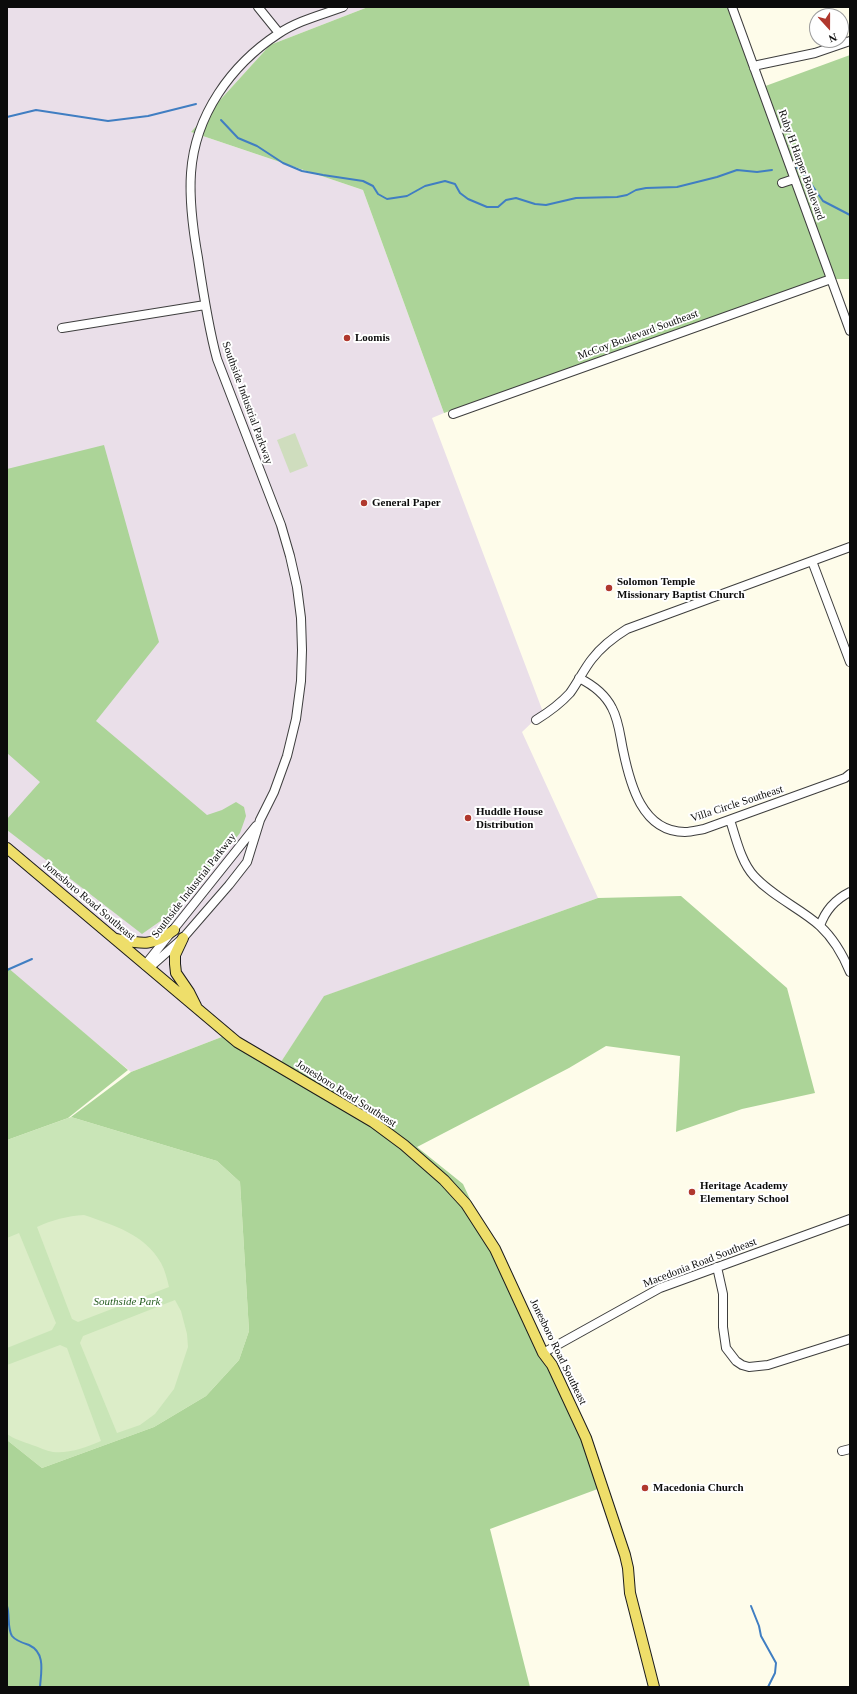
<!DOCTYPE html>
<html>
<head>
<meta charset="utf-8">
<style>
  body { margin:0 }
  #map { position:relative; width:857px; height:1694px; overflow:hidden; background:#fefcea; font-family:"Times New Roman",serif }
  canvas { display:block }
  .frame { position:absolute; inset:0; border:8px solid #0b0b0b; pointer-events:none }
  .north { position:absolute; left:809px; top:8px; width:40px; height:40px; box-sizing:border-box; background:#fff; border:1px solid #9d9d9d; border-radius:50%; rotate:159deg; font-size:11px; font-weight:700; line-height:16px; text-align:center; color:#0b0b0b }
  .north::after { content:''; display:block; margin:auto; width:14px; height:18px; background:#b0382e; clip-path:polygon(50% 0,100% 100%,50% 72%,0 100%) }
</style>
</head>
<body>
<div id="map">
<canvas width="857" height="1694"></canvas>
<div class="frame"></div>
<div class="north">N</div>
</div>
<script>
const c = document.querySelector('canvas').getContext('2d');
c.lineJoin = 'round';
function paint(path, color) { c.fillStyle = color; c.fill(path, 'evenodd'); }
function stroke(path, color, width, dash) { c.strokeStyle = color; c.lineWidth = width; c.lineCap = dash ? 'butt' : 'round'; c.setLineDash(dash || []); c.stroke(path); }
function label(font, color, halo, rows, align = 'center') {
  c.font = font + ' "Times New Roman",serif'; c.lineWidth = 4; c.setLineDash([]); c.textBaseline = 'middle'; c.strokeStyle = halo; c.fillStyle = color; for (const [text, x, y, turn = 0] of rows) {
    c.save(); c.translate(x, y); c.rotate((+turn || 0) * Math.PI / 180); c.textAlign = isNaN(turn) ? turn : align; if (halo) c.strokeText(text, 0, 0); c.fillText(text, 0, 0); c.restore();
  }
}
paint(new Path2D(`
  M7,7H368L270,45L191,132L363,190L444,413L432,418L543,712L522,732L598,898L325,996L277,1068L232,1033L131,1072L7,969Z`), '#eadfe9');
paint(new Path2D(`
  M71,1117L217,1161L240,1182L249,1331L239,1360L206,1396L154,1427L42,1468L7,1440V1140Z`), '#c9e5b7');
paint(new Path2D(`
  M368,7H732L760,88L850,55V279H834L444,413L363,190L191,132L270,45Z
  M104,445L159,642L96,721L207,815L222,810L236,802L244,807L246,816L240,833L192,891L169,915L142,934L7,830V819L40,782L7,753V469Z
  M681,896L787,988L815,1093L742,1109L676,1132L680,1056L606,1046L569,1068L417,1147L463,1184L494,1251L527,1317L603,1487L490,1529L530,1687H7V1440L42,1468L154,1427L206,1396L239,1360L249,1331L240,1182L217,1161L71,1117L131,1072L232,1033L277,1068L324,996L598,898Z
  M7,967L128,1070L68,1118L7,1140Z`), '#acd498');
paint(new Path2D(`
  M295,433L308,466L290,473L277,440Z`), '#cfddbe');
paint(new Path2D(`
  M84,1215C113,1225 145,1234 161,1263C165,1270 167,1279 169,1287L78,1322L72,1319L37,1227C52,1220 67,1216 84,1215Z
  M19,1233L56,1323L52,1330L7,1348V1238Z
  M175,1300L181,1311L187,1334L188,1347L174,1389L155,1414L140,1425L117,1433L80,1343L83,1336Z
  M60,1345L67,1348L101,1441C87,1447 68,1454 53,1452C46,1451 39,1447 32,1445C24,1442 14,1439 7,1434V1365Z`), '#dcedc8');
stroke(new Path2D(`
  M7,117L36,110L108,121L148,116L196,104
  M221,120L238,138L257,146L283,163L302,171L323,175L363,181L373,186L378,194L387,199L407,196L425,186L445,181L455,184L460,193L468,199L487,207H498L506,200L516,198L535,204L546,205L576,198L617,197L627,195L636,190L646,188L677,187L717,177L737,170L757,172L772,170
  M797,168H800L823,201L850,215
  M7,970L32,959
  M7,1606C10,1615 7,1628 12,1636C16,1641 23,1643 29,1645C46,1653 41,1672 40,1687
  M751,1606L759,1626L761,1636L776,1663L775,1673L768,1687`), '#407ec2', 2);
const minor = new Path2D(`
  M258,7L279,33
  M732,7L850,331
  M754,68L758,65L815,53L850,41
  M782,183L794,179
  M62,328L205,305
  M453,414L831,279
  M812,561L850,662
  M579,678C593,685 605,694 612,708C619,721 620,736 623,750C630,784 642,832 685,832C691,832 698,830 704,829L845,778L850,774
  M536,720C549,712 560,704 570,693C578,682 584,669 592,659C602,646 614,637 627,629L850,547
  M730,820C736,838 741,862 754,876C773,897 800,908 820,926C834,939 843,955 850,972
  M820,926C825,911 836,899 850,892
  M145,965L256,826
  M149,968L183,938L229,885L247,862L260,820L274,792L287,756L296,719L301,681L302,650L301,618L297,587L290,556L281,525L217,359C208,326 203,292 198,258C193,230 189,202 191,173C195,115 231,65 278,34C297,21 321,15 343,7
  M717,1267L723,1294V1327L726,1348L736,1361L742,1365L749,1367L768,1365L850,1339
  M543,1353L660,1288L850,1219
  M842,1451L850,1449`);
const major = new Path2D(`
  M7,848L237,1042L373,1122L404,1145L444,1180L466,1204L495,1249L543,1353L552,1365L586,1438L625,1555L628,1568L630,1593L654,1687
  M183,938L175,955V964L176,973L189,992L196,1006
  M116,939C143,944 151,947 174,930`);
stroke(minor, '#3e3e3e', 10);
stroke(major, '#1c1c1c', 12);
stroke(minor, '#fff', 8);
stroke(major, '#eede6a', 10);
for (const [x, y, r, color] of [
  [347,338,4,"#b0382e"],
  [364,503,4,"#b0382e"],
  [609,588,4,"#b0382e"],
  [468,818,4,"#b0382e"],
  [692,1192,4,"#b0382e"],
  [645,1488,4,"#b0382e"]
]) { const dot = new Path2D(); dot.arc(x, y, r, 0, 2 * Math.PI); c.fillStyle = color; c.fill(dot); stroke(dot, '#fff', 1.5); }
label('11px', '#0b0b0b', '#fff', [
  ["Ruby H Harper Boulevard",801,165,70],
  ["McCoy Boulevard Southeast",638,335,-20],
  ["Southside Industrial Parkway",247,403,70],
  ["Villa Circle Southeast",737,804,-18],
  ["Southside Industrial Parkway",194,886,-52],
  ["Jonesboro Road Southeast",89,901,40],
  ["Jonesboro Road Southeast",346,1094,32],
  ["Macedonia Road Southeast",700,1263,-21],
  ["Jonesboro Road Southeast",558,1352,64]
]);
label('bold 11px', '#0b0b0b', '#fff', [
  ["Loomis",355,338],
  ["General Paper",372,503],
  ["Solomon Temple",617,582],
  ["Missionary Baptist Church",617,595],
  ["Huddle House",476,812],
  ["Distribution",476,825],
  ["Heritage Academy",700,1186],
  ["Elementary School",700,1199],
  ["Macedonia Church",653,1488]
], 'left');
label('italic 11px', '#265d21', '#fff', [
  ["Southside Park",127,1302]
]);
</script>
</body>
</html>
